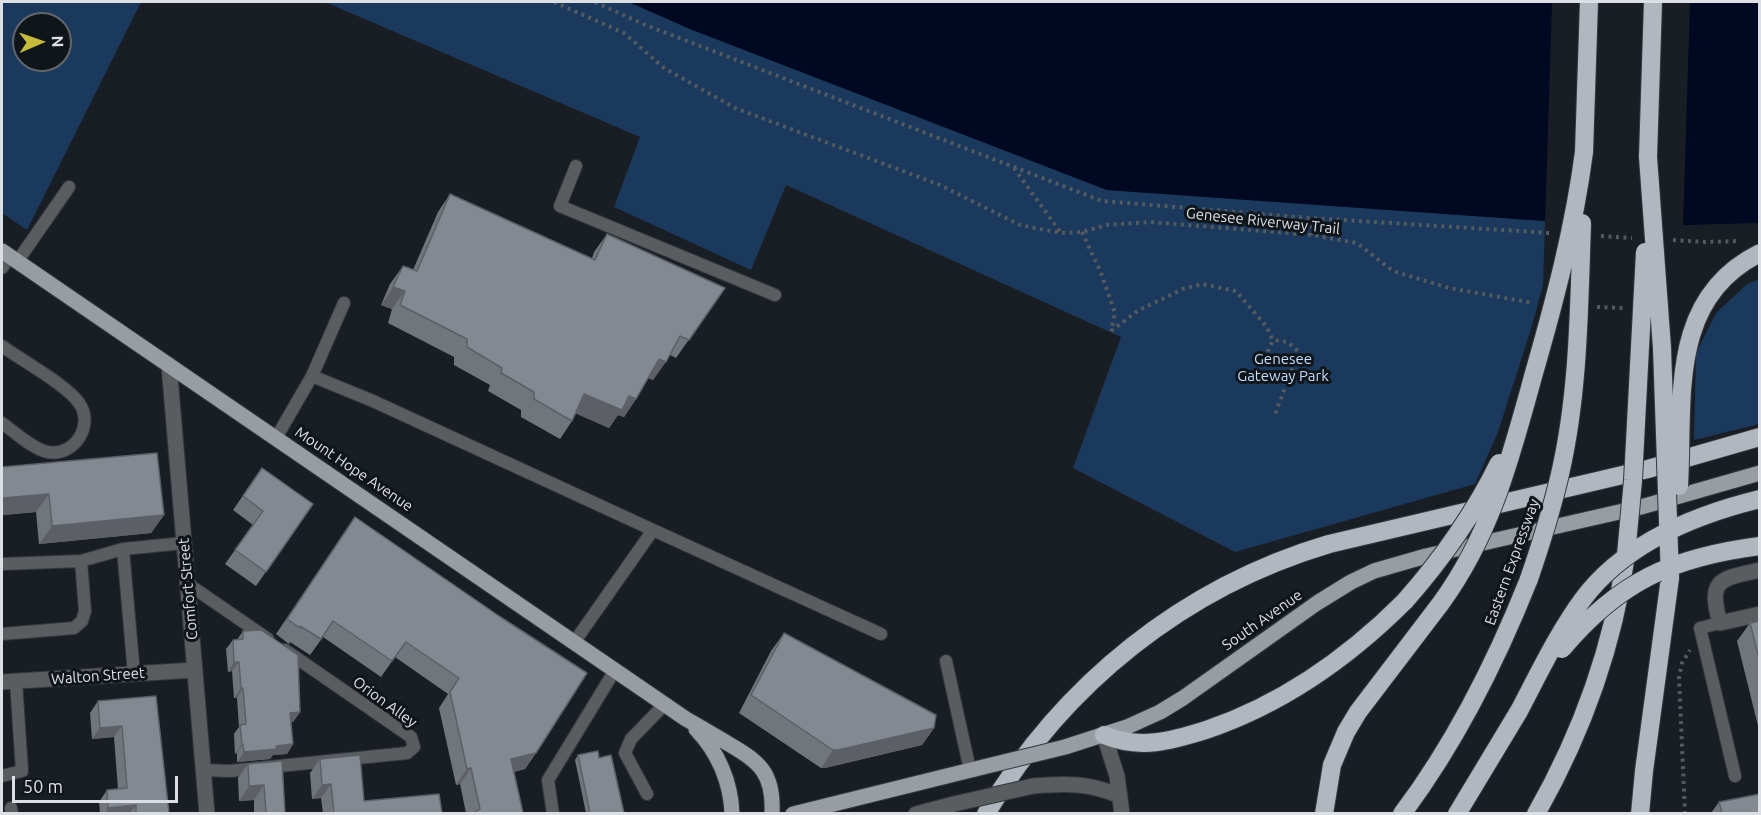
<!DOCTYPE html>
<html>
<head>
<meta charset="utf-8">
<style>
  body { margin:0 }
  #map { position:relative; width:1761px; height:815px; overflow:hidden; background:#191e24; font-family:Ubuntu,sans-serif }
  canvas { display:block }
  .frame { position:absolute; inset:0; border:3px solid #dce0e4; pointer-events:none }
  .north { position:absolute; left:12px; top:12px; width:60px; height:60px; box-sizing:border-box; background:#10151a; border:2px solid #62666b; border-radius:50%; rotate:88deg; font-size:16px; font-weight:700; line-height:24px; text-align:center; color:#dce0e4 }
  .north::after { content:''; display:block; margin:auto; width:21px; height:27px; background:#c7bb3c; clip-path:polygon(50% 0,100% 100%,50% 72%,0 100%) }
  .scale { position:absolute; left:12px; top:776px; width:166px; height:27px; box-sizing:border-box; border:3px solid #dce0e4; border-top:0; padding-left:8px; font-size:18px; line-height:21px; white-space:nowrap; color:#dce0e4; -webkit-text-stroke:4px #10151a; paint-order:stroke }
</style>
</head>
<body>
<div id="map">
<canvas width="1761" height="815"></canvas>
<div class="frame"></div>
<div class="north">N</div>
<div class="scale">50 m</div>
</div>
<script>
const c = document.querySelector('canvas').getContext('2d');
c.lineJoin = 'round';
function paint(path, color) { c.fillStyle = color; c.fill(path, 'evenodd'); }
function stroke(path, color, width, dash) { c.strokeStyle = color; c.lineWidth = width; c.lineCap = dash ? 'butt' : 'round'; c.setLineDash(dash || []); c.stroke(path); }
function label(font, color, halo, rows, align = 'center') {
  c.font = font + ' Ubuntu,sans-serif'; c.lineWidth = 6; c.setLineDash([]); c.textBaseline = 'middle'; c.strokeStyle = halo; c.fillStyle = color; for (const [text, x, y, turn = 0] of rows) {
    c.save(); c.translate(x, y); c.rotate((+turn || 0) * Math.PI / 180); c.textAlign = isNaN(turn) ? turn : align; if (halo) c.strokeText(text, 0, 0); c.fillText(text, 0, 0); c.restore();
  }
}
paint(new Path2D(`
  M2,2H141L27,230L2,213ZM24,24H60V60H24Z
  M325,2H629L690,29L1107,190L1545,221L1543,285L1531,329L1498,432L1475,484L1235,552L1073,468L1121,337L786,185L751,270L614,207L640,137Z
  M1759,279V424L1694,440L1696,353L1716,313L1747,284Z`), '#1b395d');
paint(new Path2D(`
  M629,2H1759V223L1647,226L1545,221L1107,190L690,29Z`), '#000822');
paint(new Path2D(`
  M1552,2H1690L1683,228L1647,229L1545,224Z`), '#191e24');
const service = new Path2D(`
  M576,166L560,206L775,295
  M17,262L69,187
  M2,268L9,257
  M344,303L312,376L373,401L653,530
  M2,346C21,360 67,385 79,403C95,425 74,457 48,452C34,450 13,431 2,423
  M276,438L312,376
  M123,549L134,674
  M2,564L81,561L123,549L184,543
  M188,584L268,639
  M1720,623L1700,628L1735,776
  M2,634L74,628L82,621L85,611L81,561
  M575,641L653,530L881,634
  M946,661L970,770
  M204,770L230,771L407,753L414,747L411,737L285,650
  M2,776L22,771L16,682
  M647,794L625,753L631,739L665,704
  M11,808L12,814
  M553,814L548,780L615,670`);
const minor = new Path2D(`
  M169,365L207,814
  M1760,570C1721,579 1707,578 1720,623L1760,614
  M2,682L195,670
  M1104,735L1117,776L1122,814
  M1033,786C1066,783 1090,783 1120,796
  M916,814L954,804`);
const primary = new Path2D(`
  M2,251L686,719C700,727 714,735 727,743C760,762 774,773 772,814
  M696,729C718,752 731,782 732,814
  M1065,747L1127,727L1160,712L1183,698L1317,603L1351,582L1374,571L1426,556L1641,507L1760,473
  M793,814L975,769`);
const motorway = new Path2D(`
  M1584,152L1589,2
  M1648,157L1653,2
  M1104,735C1140,750 1171,741 1206,730C1283,704 1348,658 1405,601
  M986,814C1063,684 1184,587 1329,544L1648,469L1760,437
  M1324,814L1332,765L1346,732L1358,712L1441,603
  M1402,814C1456,742 1496,662 1529,579
  M1457,814L1519,711
  M1536,814C1582,733 1613,647 1626,555
  M1640,814L1644,771L1670,578`);
stroke(service, '#34393f', 14);
stroke(minor, '#34393f', 17);
stroke(primary, '#34393f', 17);
stroke(motorway, '#34393f', 20);
stroke(new Path2D(`
  M554,2L624,33L664,68L735,108L940,185L1020,225L1061,233L1082,232L1107,225L1150,222L1312,235L1357,243L1393,271L1449,288L1533,303
  M595,2L643,24L1102,201L1311,218L1551,233
  M1014,168L1061,233
  M1311,218L1312,235
  M1082,232L1101,273L1115,313L1111,331
  M1601,236L1632,238
  M1673,240L1705,242L1740,241
  M1597,307L1623,308
  M1111,331L1139,310L1183,289L1202,284L1236,291L1266,326L1273,340L1288,342L1299,352L1275,414
  M1255,379L1273,340
  M1685,814L1679,677L1682,663L1690,650`), '#555a5f', 4, [3, 4.5]);
stroke(service, '#5a5d60', 12);
stroke(minor, '#5a5d60', 15);
stroke(primary, '#989da4', 15);
stroke(motorway, '#b1b7bf', 18);
const minorBridge = new Path2D(`
  M954,804L1033,786`);
const primaryBridge = new Path2D(`
  M975,769L1065,747`);
const motorwayBridge = new Path2D(`
  M1648,157L1662,348L1670,578
  M1679,486C1684,400 1667,299 1760,253
  M1626,555L1633,480L1645,252
  M1529,579C1541,544 1552,509 1560,474C1579,392 1579,306 1582,223
  M1405,601C1443,558 1474,514 1499,463
  M1441,603C1492,533 1511,456 1534,373C1555,300 1574,228 1584,152
  M1562,649C1619,581 1673,557 1760,546
  M1519,711C1539,673 1558,633 1583,599C1625,543 1694,515 1760,499`);
stroke(minorBridge, '#34393f', 17, []);
stroke(primaryBridge, '#34393f', 17, []);
stroke(motorwayBridge, '#34393f', 20, []);
stroke(minorBridge, '#5a5d60', 15);
stroke(primaryBridge, '#989da4', 15);
stroke(motorwayBridge, '#b1b7bf', 18);
paint(new Path2D(`
  M450,194L592,258L594,252L607,234L725,288L676,358L670,355L653,380L648,378L636,399L624,417L618,415L609,428L576,413L572,421L560,439L521,417V410L488,391L490,385L454,365V357L388,323L392,309L381,305L390,284L403,266L413,270L438,212Z
  M2,467L164,515L151,533L39,544L36,512L3,515Z
  M262,468L313,504L256,586L225,564L253,525L233,510Z
  M355,517L536,753L525,769L514,772L523,813H466L460,784L456,785L439,708L448,694L395,657L381,677L323,637L310,655L290,642L289,644L276,634Z
  M1760,621V734L1737,641L1750,623Z
  M243,631L300,712L293,722H291L293,744L287,754L273,755L270,759L237,762V753L235,754L234,734L239,727L237,698H234L232,671L228,672L226,649L233,640H237Z
  M784,633L934,728L922,745L825,768H821L739,713L771,651Z
  M156,696L169,813H100L99,802L107,790L118,789L114,737L92,739L90,713L98,701Z
  M578,755L599,758L624,813H586L575,760Z
  M320,759L364,801L442,813H323L321,798L312,799L310,773Z
  M248,764L285,813H254V800L239,801L238,778Z
  M1719,802L1760,813H1711Z`), '#71767d');
paint(new Path2D(`
  M393,287L405,291L392,309L381,305Z
  M659,359L666,362L653,380L646,377Z
  M584,394L629,396L636,399L624,417L618,415L609,428L572,412Z
  M49,494L36,512L3,515L2,518V501L3,498Z
  M164,515L151,533L39,544L52,526Z
  M234,662H239L232,671L228,672Z
  M241,688H243L237,698H234Z
  M300,712L293,722L284,723L290,713Z
  M122,726L114,737L92,739L100,728Z
  M934,728L922,745L825,768H821L833,750Z
  M242,744H243L237,753L235,754Z
  M293,744L287,754L273,755L270,759L237,762L244,752L276,746Z
  M536,753L525,769L500,775L511,759Z
  M471,768L460,784L456,785L467,769Z
  M331,784L321,798L312,799L322,785Z
  M264,785L254,800L239,801L249,786Z
  M136,805L130,813H105L108,808Z`), '#5c6066');
const building = new Path2D(`
  M450,194L595,260L607,234L725,288L689,340L680,336L666,362L659,359L636,399L629,396L622,410L584,394L572,421L534,399V392L501,373L502,368L467,347V339L400,305L405,291L393,287L403,266L417,271Z
  M157,453L164,515L52,526L49,494L3,498L4,513L2,514V467Z
  M262,468L313,504L266,572L235,550L263,511L243,496Z
  M355,517L499,616L587,673L536,753L511,759L523,813H477L476,811L480,809L471,768L467,769L450,692L459,678L406,642L392,661L333,621L321,639L300,626V628L287,619Z
  M1760,621V663L1750,623Z
  M261,630L298,655L300,712L290,713L293,744L276,746L277,749L244,752L243,744H242L240,725L246,724L243,688H241L239,662H234L233,640L243,639V631Z
  M784,633L936,715L934,728L838,750H833L751,695Z
  M156,696L169,813H136V805L108,808L107,790L127,788L122,726L100,728L98,701Z
  M598,751L599,758L611,755L624,813H590L578,755Z
  M360,755L364,801L439,794L442,813H334L331,784L322,785L320,759Z
  M282,761L285,813H266L264,785L249,786L248,764Z
  M1760,794V813H1722L1719,802Z`);
paint(building, '#838991');
stroke(building, '#5c6066', 1.5);
label('15px', '#dce0e4', '#10151a', [
  ["Genesee Riverway Trail",1263,221,6],
  ["Mount Hope Avenue",354,469,34],
  ["Eastern Expressway",1512,562,-70],
  ["Comfort Street",188,589,-95],
  ["South Avenue",1262,620,-35],
  ["Walton Street",98,676,-4],
  ["Orion Alley",385,702,36]
]);
label('15px', '#c4deff', '#10151a', [
  ["Genesee",1283,359],
  ["Gateway Park",1283,376]
]);
</script>
</body>
</html>
